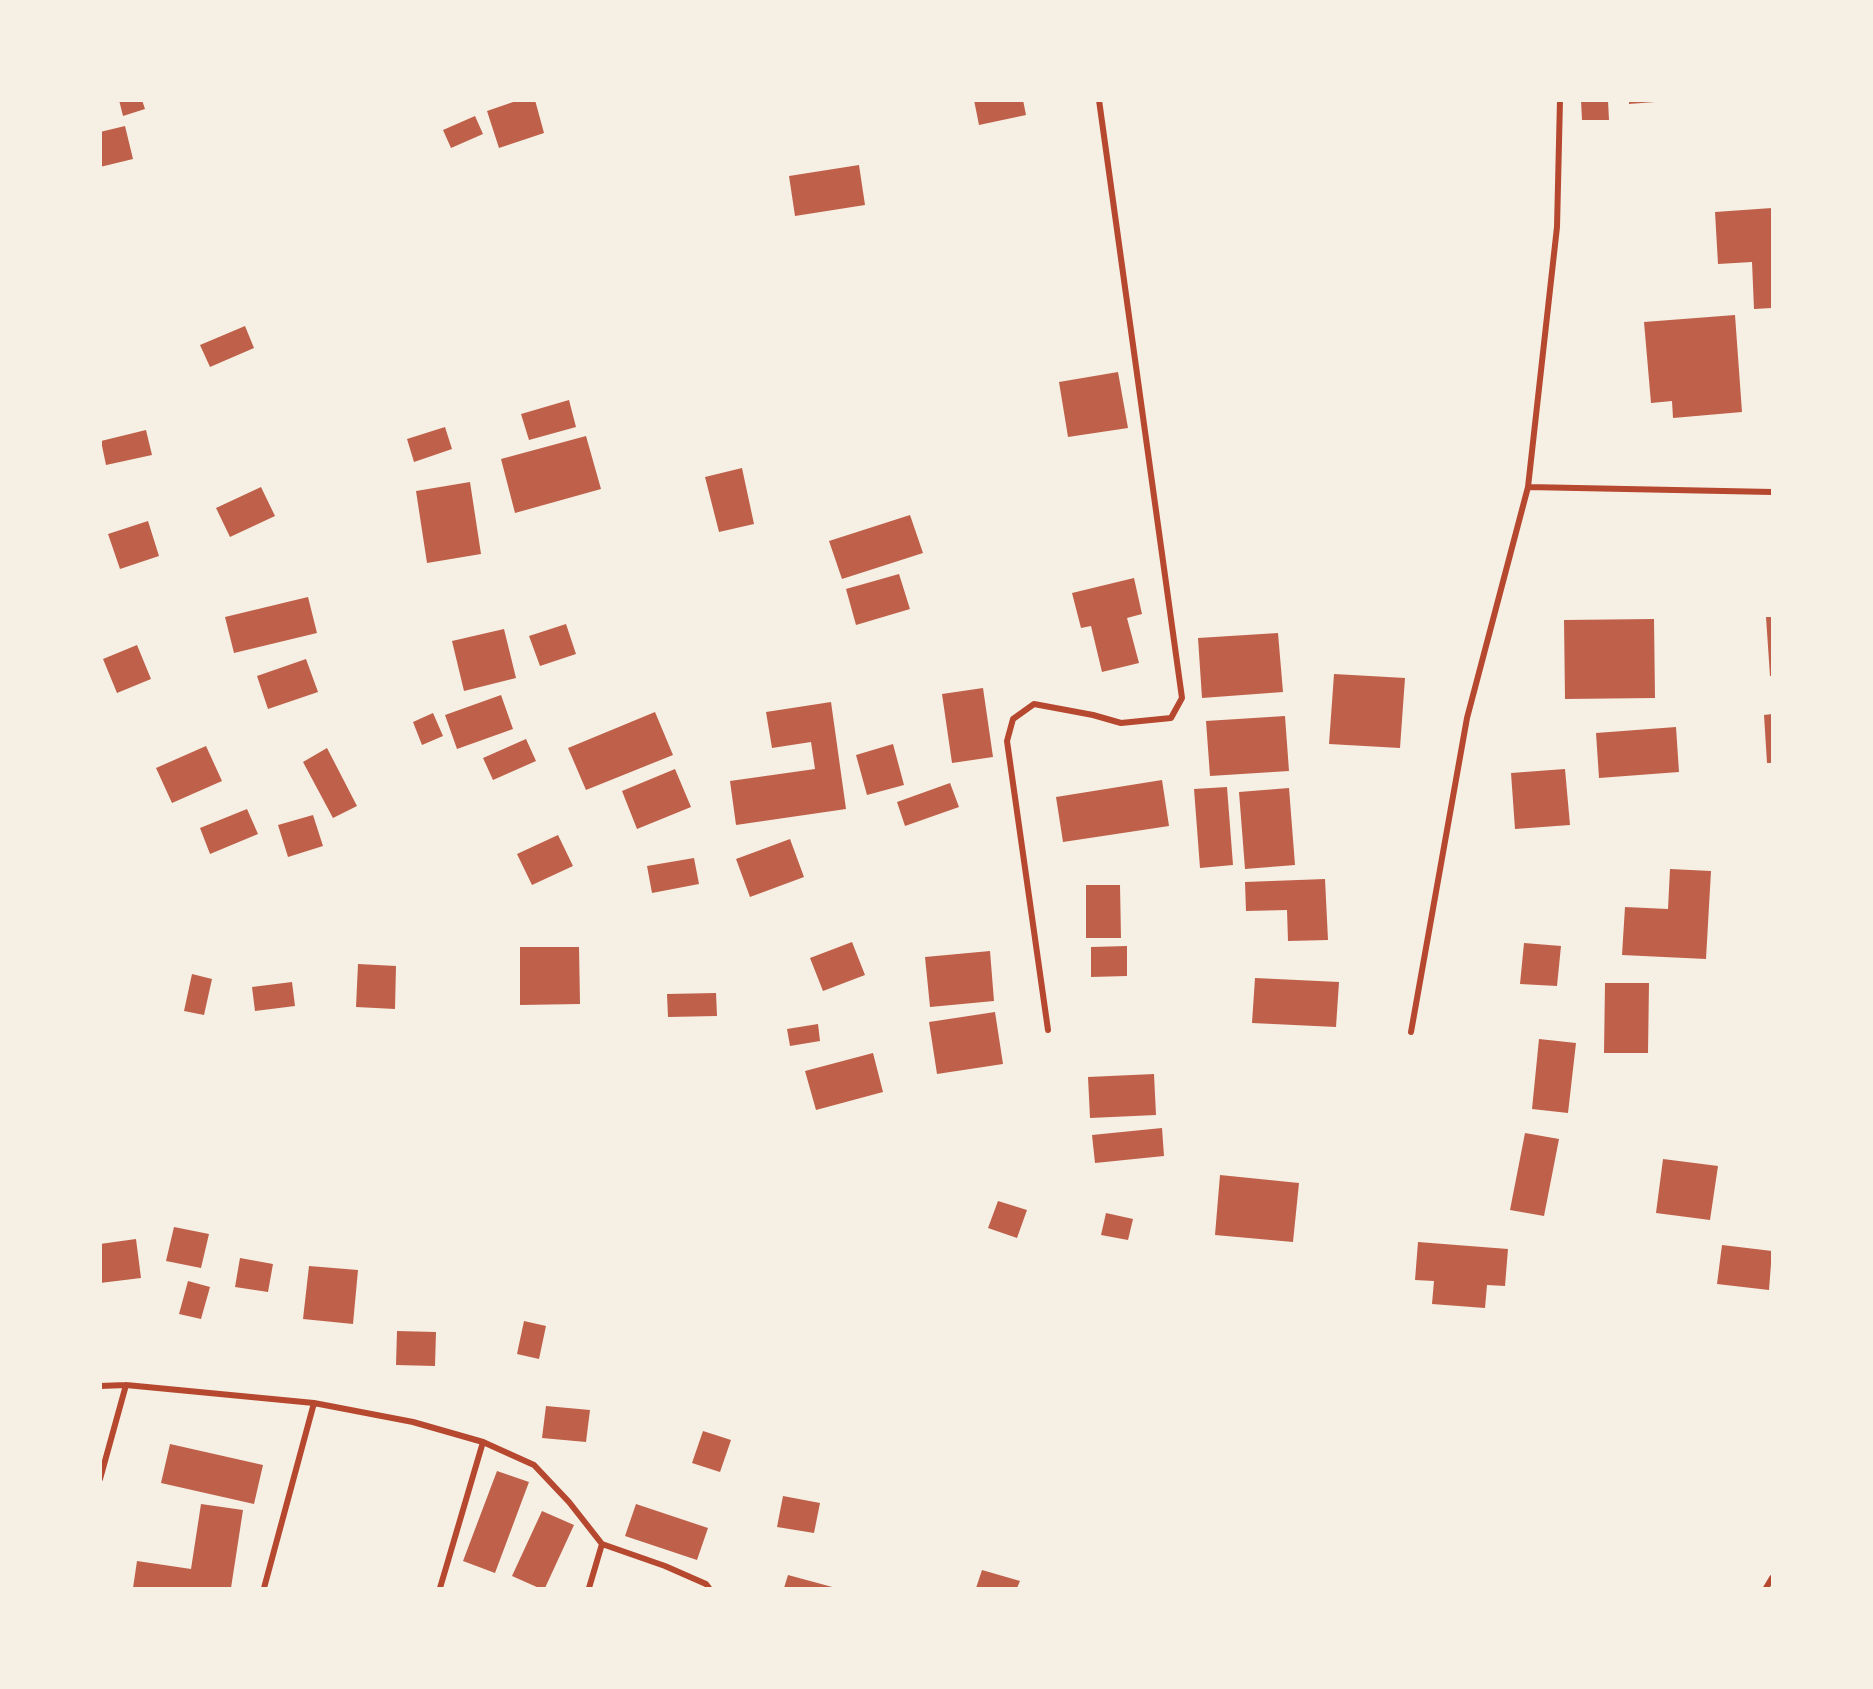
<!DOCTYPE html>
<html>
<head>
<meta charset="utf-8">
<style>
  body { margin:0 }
  #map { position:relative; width:1873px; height:1689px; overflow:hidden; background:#f6efe4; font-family:"Noto Sans",sans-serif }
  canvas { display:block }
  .frame { position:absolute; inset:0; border:102px solid #f6efe4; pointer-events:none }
</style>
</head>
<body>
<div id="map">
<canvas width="1873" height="1689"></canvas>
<div class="frame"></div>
</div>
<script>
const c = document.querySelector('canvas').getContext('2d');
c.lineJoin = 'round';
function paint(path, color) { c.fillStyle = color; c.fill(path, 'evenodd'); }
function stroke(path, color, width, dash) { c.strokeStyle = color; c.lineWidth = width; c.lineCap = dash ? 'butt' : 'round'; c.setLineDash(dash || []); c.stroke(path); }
paint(new Path2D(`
  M119,100H142L145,109L123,116Z
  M519,100H535L544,133L499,148L487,111Z
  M974,100H1023L1026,115L979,125Z
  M1581,100H1608L1609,120H1582Z
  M1629,100H1655V102L1629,104Z
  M475,116L483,134L451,148L443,130Z
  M125,126L133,159L100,167V132Z
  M859,165L865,205L795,216L789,176Z
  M1772,208V308L1754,309L1752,262L1718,264L1715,212Z
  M1735,315L1742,412L1673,418L1672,401L1651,403L1644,322Z
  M245,326L254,348L210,367L200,345Z
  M1118,372L1128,428L1068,437L1059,382Z
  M569,400L576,427L529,440L521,414Z
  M445,427L452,449L414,462L407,439Z
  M146,430L152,455L106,465L101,441Z
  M586,436L601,489L515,513L501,459Z
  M742,468L754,524L719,532L705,477Z
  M470,482L481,554L427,563L416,491Z
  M261,487L275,516L230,537L216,508Z
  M910,515L923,553L842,579L829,541Z
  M148,521L159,556L120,569L108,534Z
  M899,574L910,609L856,625L846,589Z
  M1134,578L1142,614L1127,618L1139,663L1102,672L1091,626L1081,628L1072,593Z
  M308,597L317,633L234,653L225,617Z
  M1766,617H1772V676H1770Z
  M1654,619L1655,698L1565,699L1564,620Z
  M566,624L576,654L540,666L529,636Z
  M504,629L516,678L464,691L452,641Z
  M1278,633L1283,692L1202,698L1198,638Z
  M137,645L151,679L117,693L103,659Z
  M306,659L318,692L268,709L257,676Z
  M1334,674L1405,678L1400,748L1329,744Z
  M983,688L993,757L952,763L942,694Z
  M501,695L513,729L457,749L445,715Z
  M831,702L846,809L736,825L730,781L815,769L811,742L772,748L766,712Z
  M655,712L673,755L586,790L568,748Z
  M433,713L443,736L422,745L413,722Z
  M1772,714V763H1767L1764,715Z
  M1285,716L1289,771L1210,776L1206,721Z
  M1676,727L1679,772L1599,778L1596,733Z
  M526,739L536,761L493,780L483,758Z
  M893,744L904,785L867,795L856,755Z
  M206,746L222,781L172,803L156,768Z
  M327,748L357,806L333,818L303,762Z
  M675,769L691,807L637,829L622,791Z
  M1565,769L1570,825L1515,829L1511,773Z
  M1162,780L1169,826L1063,842L1056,797Z
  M950,783L959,807L905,826L897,802Z
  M1227,787L1233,865L1200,868L1194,789Z
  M1289,788L1295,865L1245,869L1239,792Z
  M247,809L258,834L210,854L200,828Z
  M313,815L323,846L288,857L278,825Z
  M558,835L573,866L532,885L517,854Z
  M790,839L804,877L750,897L736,859Z
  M694,858L699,884L652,893L647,866Z
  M1670,869L1711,871L1706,959L1622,955L1625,907L1668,909Z
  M1325,879L1328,940L1288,941L1287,910L1246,911L1245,882Z
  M1086,885H1120L1121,938H1086Z
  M852,942L865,975L823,991L810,958Z
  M1524,943L1561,946L1557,986L1520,984Z
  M1127,946V976L1091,977V947Z
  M520,947H579L580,1004L520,1005Z
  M990,951L994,1001L930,1007L925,957Z
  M358,964L396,966L395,1009L356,1007Z
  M192,974L212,979L204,1015L184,1011Z
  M1255,978L1339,982L1336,1027L1252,1023Z
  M292,982L295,1006L255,1011L252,987Z
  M1605,983H1649L1648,1053H1604Z
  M716,993L717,1016L668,1017L667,994Z
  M995,1012L1003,1064L937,1074L929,1022Z
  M818,1024L820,1041L790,1046L787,1029Z
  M1539,1039L1576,1043L1568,1113L1532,1109Z
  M873,1053L883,1092L816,1110L805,1071Z
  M1154,1074L1156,1115L1090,1118L1088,1077Z
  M1162,1128L1164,1156L1095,1163L1092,1135Z
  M1525,1133L1559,1139L1544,1216L1510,1210Z
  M1663,1159L1718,1166L1710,1220L1656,1213Z
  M1220,1175L1299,1183L1293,1242L1215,1235Z
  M998,1201L1027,1210L1017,1238L988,1228Z
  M1106,1213L1133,1219L1128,1240L1101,1235Z
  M174,1227L209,1234L201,1268L166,1261Z
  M136,1239L141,1278L100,1283V1244Z
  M1418,1242L1508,1249L1505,1286L1487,1285L1485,1308L1432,1304L1434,1281L1415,1280Z
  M1722,1245L1772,1251L1769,1290L1717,1284Z
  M240,1258L273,1264L268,1292L235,1287Z
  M309,1266L358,1270L353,1324L303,1319Z
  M188,1281L210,1287L201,1319L179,1314Z
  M524,1321L546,1326L539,1359L517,1354Z
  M397,1331L436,1332L435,1366L396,1365Z
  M546,1406L590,1410L586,1442L542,1438Z
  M703,1431L731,1440L720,1472L692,1463Z
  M170,1444L263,1465L254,1504L161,1483Z
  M497,1471L529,1482L495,1573L463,1561Z
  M783,1496L820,1503L814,1533L777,1527Z
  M201,1504L243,1510L231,1588H133L137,1561L191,1569Z
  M636,1504L708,1528L697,1560L625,1536Z
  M542,1511L574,1525L545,1588H539L512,1576Z
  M982,1570L1020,1581L1017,1588H976Z
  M788,1575L836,1588H784Z`), '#bf614a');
stroke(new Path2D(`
  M1528,487L1772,492
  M1048,1030L1007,741L1013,719L1034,704L1093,715L1121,723L1171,718L1182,698L1099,100
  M1411,1032L1467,718L1528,487L1557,227L1560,100
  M100,1386L126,1385L314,1403L413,1422L483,1442L534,1465L569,1502L602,1544L665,1566L706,1584L709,1588
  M100,1479L126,1385
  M264,1588L314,1403
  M440,1588L483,1442
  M589,1588L602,1544
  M1766,1588L1772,1578`), '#b5482f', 6);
</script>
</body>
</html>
